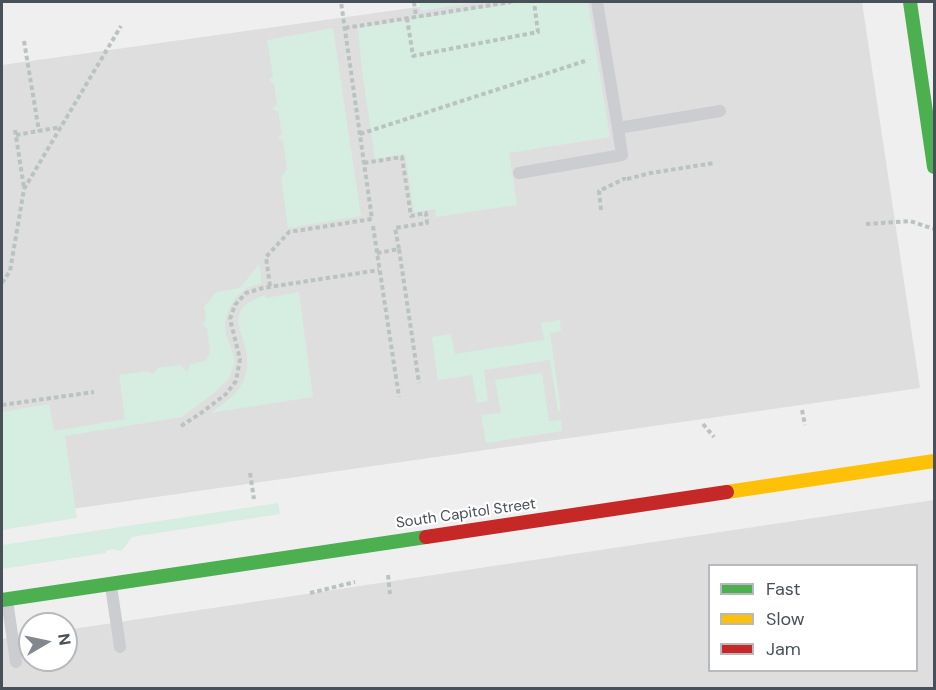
<!DOCTYPE html>
<html>
<head>
<meta charset="utf-8">
<style>
  body { margin:0 }
  #map { position:relative; width:936px; height:690px; overflow:hidden; background:#f0efef; font-family:"DM Sans",sans-serif }
  canvas { display:block }
  .frame { position:absolute; inset:0; border:3px solid #48505a; pointer-events:none }
  .legend { position:absolute; left:708px; top:564px; width:210px; height:108px; box-sizing:border-box; background:#fff; border:2px solid #b6b9bd; margin:0; padding:8px 10px; list-style:none; font-size:18px; color:#48505a }
  .legend li { display:flex; align-items:center; gap:12px; height:30px }
  .legend b { width:30px; border:2px solid #b6b9bd }
  .north { position:absolute; left:18px; top:612px; width:60px; height:60px; box-sizing:border-box; background:#fff; border:2px solid #b6b9bd; border-radius:50%; rotate:81deg; font-size:16px; font-weight:700; line-height:24px; text-align:center; color:#48505a }
  .north::after { content:''; display:block; margin:auto; width:21px; height:27px; background:#83888e; clip-path:polygon(50% 0,100% 100%,50% 72%,0 100%) }
</style>
</head>
<body>
<div id="map">
<canvas width="936" height="690"></canvas>
<div class="frame"></div>
<ul class="legend">
<li><b style="height:8px;background:#4caf50"></b>Fast</li>
<li><b style="height:8px;background:#ffc107"></b>Slow</li>
<li><b style="height:8px;background:#c62828"></b>Jam</li>
</ul>
<div class="north">N</div>
</div>
<script>
const c = document.querySelector('canvas').getContext('2d');
c.lineJoin = 'round';
function paint(path, color) { c.fillStyle = color; c.fill(path, 'evenodd'); }
function stroke(path, color, width, dash) { c.strokeStyle = color; c.lineWidth = width; c.lineCap = dash ? 'butt' : 'round'; c.setLineDash(dash || []); c.stroke(path); }
function label(font, color, halo, rows, align = 'center') {
  c.font = font + ' "DM Sans",sans-serif'; c.lineWidth = 4.5; c.setLineDash([]); c.textBaseline = 'middle'; c.strokeStyle = halo; c.fillStyle = color; for (const [text, x, y, turn = 0] of rows) {
    c.save(); c.translate(x, y); c.rotate((+turn || 0) * Math.PI / 180); c.textAlign = isNaN(turn) ? turn : align; if (halo) c.strokeText(text, 0, 0); c.fillText(text, 0, 0); c.restore();
  }
}
paint(new Path2D(`
  M454,2H862L920,388L2,519V65Z
  M934,500V688H2V639L30,635V660H66V630ZM710,566H916V670H710Z`), '#dedede');
paint(new Path2D(`
  M419,2H477L421,11Z
  M522,2H588L610,137L509,153L517,205L436,217L435,209L414,212L405,154L375,159L362,70L358,28Z
  M333,28L361,216L288,228L281,177L287,169L283,141L278,138L282,134L278,111L272,109L277,104L274,84L269,80L273,76L267,40Z
  M259,264L262,283L249,287L238,295L229,308L225,323L226,335L232,351L235,362L229,379L214,393L182,417L65,436L77,518L2,530V412L49,404L54,431L125,419L119,375L147,371L153,374L158,368L180,365L187,371L191,364L205,361L210,353L207,328L202,324L206,320L204,307L216,292L240,288Z
  M299,292L313,397L210,413C227,402 244,390 247,368C252,336 215,312 265,295L266,298Z
  M560,320L561,331L550,333L561,411H558L550,360L484,370L488,401L477,403L472,375L438,380L432,337L451,334L455,354L544,340L541,323Z
  M542,373L549,421L561,420L562,431L486,443L481,415L501,413L495,380Z
  M278,503L280,514L132,537L124,548L120,551L111,549L106,551V553L2,569V545Z`), '#d6ede1');
stroke(new Path2D(`
  M414,2L416,16
  M407,18L413,56L538,32L534,2
  M345,28L511,2
  M24,41L39,131
  M15,130L24,188
  M360,134L585,61
  M16,135L61,127
  M364,163L402,157L411,216L426,213L427,223L395,228L399,249
  M627,179L651,173L714,163
  M601,210L599,191L624,179V177
  M866,224L910,221L934,229
  M373,226L399,397
  M377,253L399,249L419,383
  M2,283L10,271L24,189L121,26
  M270,286L266,257L289,232L372,219L341,2
  M2,405L94,392
  M802,410L805,425
  M703,424L714,437
  M181,426L201,413L226,394L236,381L240,359L230,319L235,305L246,293L263,288L379,270
  M250,473L254,499
  M388,575L390,594
  M310,593L355,582`), '#b9c4c1', 4, [4.5, 3]);
stroke(new Path2D(`
  M597,2L618,128L720,111
  M519,173L622,155L618,128
  M111,586L120,647
  M7,600L16,662`), '#cbcdd0', 12);
stroke(new Path2D(`
  M910,2L934,167
  M2,600L426,537`), '#4caf50', 14);
stroke(new Path2D(`
  M727,492L934,461`), '#ffc107', 14);
stroke(new Path2D(`
  M426,537L727,492`), '#c62828', 14);
label('15px', '#48505a', '#fff', [
  ["South Capitol Street",466,514,-8]
]);
</script>
</body>
</html>
